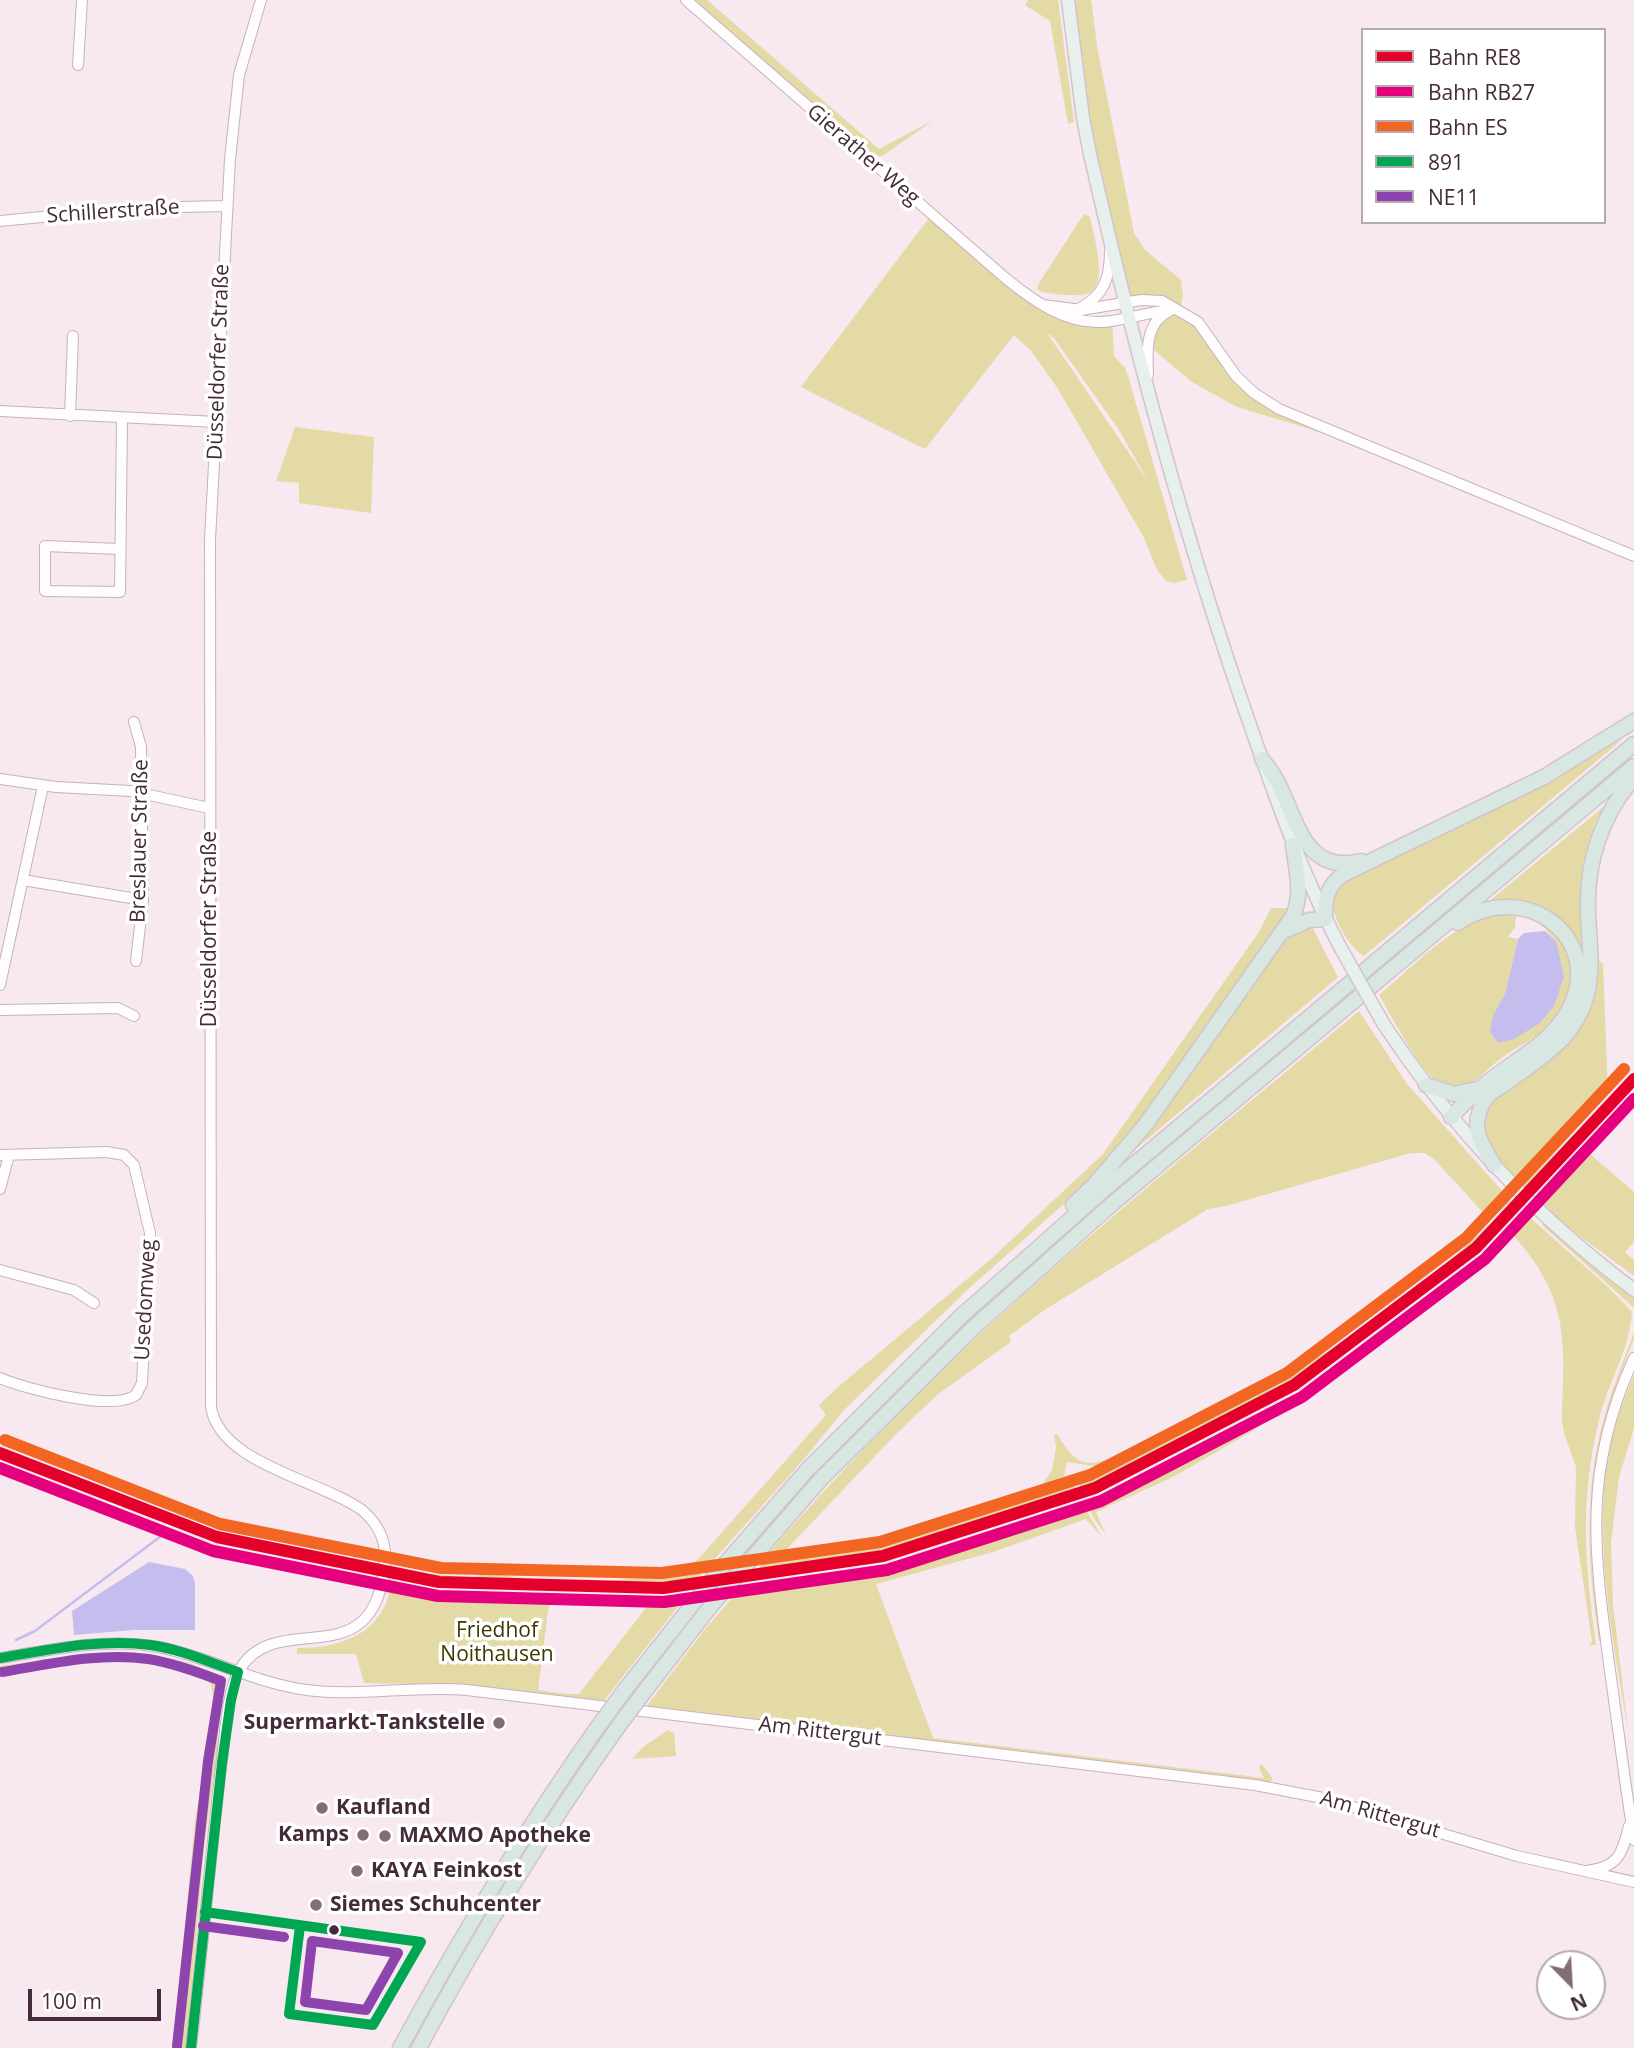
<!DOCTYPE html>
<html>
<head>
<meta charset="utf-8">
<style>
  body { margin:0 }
  #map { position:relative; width:1634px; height:2048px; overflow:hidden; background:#f8e8f0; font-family:"Open Sans",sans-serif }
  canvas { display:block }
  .legend { position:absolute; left:1361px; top:28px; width:245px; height:196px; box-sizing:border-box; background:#fff; border:2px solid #b5aab0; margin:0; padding:9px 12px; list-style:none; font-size:21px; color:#452b39 }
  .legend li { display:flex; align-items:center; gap:14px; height:35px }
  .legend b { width:35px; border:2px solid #b5aab0 }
  .north { position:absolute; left:1536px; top:1950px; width:70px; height:70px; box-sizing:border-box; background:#fff; border:2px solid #b5aab0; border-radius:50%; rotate:156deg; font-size:19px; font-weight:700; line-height:28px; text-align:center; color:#452b39 }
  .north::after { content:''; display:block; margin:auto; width:24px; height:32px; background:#846d79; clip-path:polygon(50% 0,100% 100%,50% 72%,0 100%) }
  .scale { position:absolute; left:28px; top:1989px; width:133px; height:32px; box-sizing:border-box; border:4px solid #452b39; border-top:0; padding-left:9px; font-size:21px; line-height:24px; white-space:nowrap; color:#452b39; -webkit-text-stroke:5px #fff; paint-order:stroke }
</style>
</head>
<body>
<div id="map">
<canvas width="1634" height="2048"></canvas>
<ul class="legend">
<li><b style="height:9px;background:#e4002b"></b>Bahn RE8</li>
<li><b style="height:9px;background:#e5007d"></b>Bahn RB27</li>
<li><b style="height:9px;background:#f26522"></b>Bahn ES</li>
<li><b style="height:9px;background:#00a651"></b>891</li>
<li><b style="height:9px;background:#8e44ad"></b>NE11</li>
</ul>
<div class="north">N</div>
<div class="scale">100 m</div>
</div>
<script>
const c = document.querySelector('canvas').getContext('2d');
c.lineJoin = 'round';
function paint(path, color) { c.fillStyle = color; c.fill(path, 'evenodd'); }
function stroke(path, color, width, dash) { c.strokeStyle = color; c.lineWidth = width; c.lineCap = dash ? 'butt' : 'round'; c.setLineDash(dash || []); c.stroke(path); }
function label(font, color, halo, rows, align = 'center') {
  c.font = font + ' "Open Sans",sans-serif'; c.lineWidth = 7; c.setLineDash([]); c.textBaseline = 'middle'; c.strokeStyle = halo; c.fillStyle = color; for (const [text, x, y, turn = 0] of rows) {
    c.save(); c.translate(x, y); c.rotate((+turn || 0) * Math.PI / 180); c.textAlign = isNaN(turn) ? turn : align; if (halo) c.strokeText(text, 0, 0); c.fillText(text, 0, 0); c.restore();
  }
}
paint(new Path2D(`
  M694,0H707L879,149L934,120L882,156H872Z
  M1028,0H1058L1074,122L1068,124L1050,21L1025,5Z
  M1068,0H1091L1098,52L1134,233L1145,250L1181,280L1183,295L1180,310L1191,317L1254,393L1363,445L1237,407L1192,382L1148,345L1170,305L1126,303L1098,190Z
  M932,214L1003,276L1058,313L1112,321L1114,356L1125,368L1128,376L1187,580L1174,583L1166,581L1157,570L1143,536L1058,389L1032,352L1014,335L925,449L801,387ZM1047,333L1054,338L1119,430L1148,481Z
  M1084,214L1090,217C1093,233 1108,280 1091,292C1082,298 1052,294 1042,292L1037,289L1039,283Z
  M295,427L374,437L371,513L299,503V483L276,481Z
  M1624,738L1364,956C1346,945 1336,920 1330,901L1337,886L1361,871L1479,817Z
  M1607,804L1594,825L1581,904L1586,971C1579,959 1559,921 1551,914C1534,899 1507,900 1487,903Z
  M1271,908H1287L1283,919L1129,1137L1086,1184L965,1292L843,1411L804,1459L694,1582C607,1587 521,1586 434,1577L431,1574L475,1578L484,1572C537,1582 592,1584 645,1577C659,1575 675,1574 687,1567C695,1563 701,1556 707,1549L826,1415L819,1405L838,1387L990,1260L1103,1154L1259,932Z
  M1500,912L1516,915L1515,927L1508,937L1518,939L1505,994L1493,1015L1556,941L1539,922C1545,927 1553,933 1559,940C1578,964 1573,1002 1552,1023C1537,1038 1516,1047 1499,1060C1488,1068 1479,1081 1465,1086C1458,1089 1446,1086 1439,1083C1422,1074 1390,1014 1379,995C1414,966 1455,921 1500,912Z
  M1312,927L1338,977L1131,1153L1164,1112L1276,948L1298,930Z
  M1597,959L1603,964L1608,1093L1525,1187C1504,1167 1471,1134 1490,1104L1548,1059Z
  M1359,1011L1407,1084L1511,1201L1490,1220L1434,1159L1424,1153H1411L1226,1206L1208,1209L1046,1309L1009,1336L1011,1342L937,1395L896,1434L785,1551L787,1556L852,1545L902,1533L968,1516L1037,1493L1052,1470L1056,1447L1054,1435L1057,1434C1081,1473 1090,1466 1129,1451L1094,1466L1067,1462L1064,1476L1041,1490L1043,1492L1071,1477L1077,1492C972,1532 863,1562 751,1576L771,1556L769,1552C836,1477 905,1403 980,1334C1102,1222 1232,1117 1359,1011Z
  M1591,1155L1634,1192V1242L1625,1252L1634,1260V1276L1554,1217L1539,1201Z
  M1513,1203L1516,1206C1393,1327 1244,1427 1082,1490L1076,1476C1172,1438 1275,1388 1361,1330C1415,1293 1466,1247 1513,1203Z
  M1526,1214L1609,1288L1632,1312C1630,1350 1607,1384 1599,1420C1579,1503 1585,1562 1596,1645H1589L1592,1641L1575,1527L1576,1467L1564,1433L1562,1422C1564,1341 1571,1299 1512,1234L1405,1325L1251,1432L1173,1477L1096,1512L1106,1535L1093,1517L1087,1502C1251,1439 1400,1336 1526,1214Z
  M1544,1223L1634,1298V1308L1542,1225Z
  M1634,1332V1339C1609,1399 1590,1462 1590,1527C1590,1565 1596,1603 1601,1640L1599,1641C1588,1565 1583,1493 1604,1418C1612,1388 1624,1360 1634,1332Z
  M1634,1375V1428L1619,1477L1611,1543L1613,1605L1628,1730C1613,1641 1594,1548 1607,1457C1612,1429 1623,1402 1634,1375Z
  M1082,1503L1102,1537L1086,1519L993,1552L876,1584L933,1738L1264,1778L1259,1767L1262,1764L1272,1778L1271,1783L646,1707L706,1628L739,1590C857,1576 970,1545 1082,1503Z
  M391,1586L470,1594L553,1598L687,1595L603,1702L459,1685L364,1683L356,1654H297V1648C340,1648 382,1635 391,1586ZM549,1604H640L646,1608L579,1694H567L538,1690Z
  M98,1653C123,1653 189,1656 207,1672C211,1675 214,1681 216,1686H220L217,1757L205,1839L186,2048H173L195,1820L205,1769L213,1697L211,1685L204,1676L187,1667L136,1657H91L0,1669V1666Z
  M668,1730L674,1733L676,1756L632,1759L643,1747Z`), '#e4daa5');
paint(new Path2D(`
  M1545,931L1556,941L1564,977L1554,1006L1540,1023L1514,1039L1498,1043L1490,1032L1493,1015L1505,994L1518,939L1524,933Z
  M149,1562L185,1569L193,1576L195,1584V1630H134L74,1635L72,1611Z`), '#c5bdee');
stroke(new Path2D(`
  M16,1640L35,1631L161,1536`), '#c5bdee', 2.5);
const minor = new Path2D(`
  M686,0L1003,276C1033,301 1070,328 1111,321C1133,318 1154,311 1176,309
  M78,65L82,0
  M0,221L135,208L226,206
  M1043,305L1081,310L1141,300L1162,301L1198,322L1236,376L1254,393L1279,409L1634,556
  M1080,308C1104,296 1110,277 1110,251
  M1148,375C1147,351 1145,323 1169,311
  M0,411L217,422
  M70,416L73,336
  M120,549L45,546V591L120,592L122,419
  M134,722L141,747L143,900L136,961
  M0,779L56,787L131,791L209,808
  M23,880L143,900
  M0,985L43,786
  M0,1010L118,1008L134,1016
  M0,1155L107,1152L124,1155L134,1165L150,1233L142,1383L136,1395C113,1412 26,1389 0,1378
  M0,1189L9,1155
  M0,1270L74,1290L94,1303
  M1634,1358C1582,1471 1594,1552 1610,1671C1618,1727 1625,1784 1634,1840
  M0,1658C51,1650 107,1637 159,1647C209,1657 255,1683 307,1690C360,1697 413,1685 467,1690L1255,1785L1323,1798L1517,1856L1634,1882
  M1587,1871C1618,1867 1622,1855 1629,1826
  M191,2048C202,1955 210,1861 221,1768C225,1740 226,1692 240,1669C277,1608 369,1677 384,1572C388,1546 382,1527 362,1510C320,1480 220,1464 211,1407L210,540L230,159L239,75L261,0`);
const major = new Path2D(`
  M1068,0L1083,118L1090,154C1131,335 1178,514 1238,690C1268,777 1297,863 1339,945
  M1383,1023C1452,1128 1533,1214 1634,1290`);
const highway = new Path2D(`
  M1262,759C1269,768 1276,777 1280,787C1298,824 1307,875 1361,861
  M1287,930L1309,920L1325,919C1325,899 1326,886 1344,874L1544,777L1634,721
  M1426,1085L1454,1094L1477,1089
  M1451,1117C1461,1107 1471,1096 1482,1087C1510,1062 1552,1044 1569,1009C1606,938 1524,877 1458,923
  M1494,1165C1487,1153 1478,1140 1477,1126C1477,1116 1481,1104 1487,1097C1493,1090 1502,1086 1509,1081C1536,1061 1567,1043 1581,1011C1596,979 1589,946 1588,911C1586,863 1602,814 1634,778
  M1073,1205L1095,1184L1146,1124L1293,916C1303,893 1296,869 1293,845
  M648,1687L710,1607L821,1479L971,1330L1112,1204L1634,766
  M624,1691L722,1567L808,1469L960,1317L1100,1193L1634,744
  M400,2048C460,1938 524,1831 597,1728
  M419,2048C479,1935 546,1828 620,1724`);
stroke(minor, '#c5b2bc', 12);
stroke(major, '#d0c5ca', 15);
stroke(highway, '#d0c5ca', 17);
stroke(minor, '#fefcfd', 10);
stroke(major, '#e7f0ed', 12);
stroke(highway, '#d8e7e2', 14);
const majorBridge = new Path2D(`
  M1339,945L1383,1023`);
const highwayBridge = new Path2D(`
  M620,1724L648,1687
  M597,1728L624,1691`);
stroke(majorBridge, '#d0c5ca', 15, []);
stroke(highwayBridge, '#d0c5ca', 17, []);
stroke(majorBridge, '#e7f0ed', 12);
stroke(highwayBridge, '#d8e7e2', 14);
stroke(new Path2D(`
  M0,1658C49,1650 100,1638 150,1645C180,1649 209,1662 238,1672
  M205,1912L421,1942
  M300,1926L289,2014L373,2025L421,1942
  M191,2048L222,1763L231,1700L238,1672`), '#00a651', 10);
stroke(new Path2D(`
  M2,1672C50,1664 100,1652 148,1659C173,1663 198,1672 221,1681L208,1761L177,2046
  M203,1926L284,1937
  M312,1941L398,1953L366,2010L305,2002Z`), '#8e44ad', 10);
stroke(new Path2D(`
  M0,1453L217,1537L439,1582L663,1588L883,1556L1095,1488L1294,1385L1476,1248L1634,1079`), '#e4002b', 12);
stroke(new Path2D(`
  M0,1468L213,1551L438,1596L664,1602L887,1570L1101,1501L1302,1397L1485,1259L1634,1099`), '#e5007d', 12);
stroke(new Path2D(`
  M5,1440L220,1524L441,1568L662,1573L880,1542L1090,1475L1287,1373L1466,1238L1624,1069`), '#f26522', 12);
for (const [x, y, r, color] of [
  [499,1723,7,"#846d79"],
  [322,1808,7,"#846d79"],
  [363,1835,7,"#846d79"],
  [385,1836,7,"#846d79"],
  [357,1871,7,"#846d79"],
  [316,1905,7,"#846d79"],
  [334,1930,6,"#452b39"]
]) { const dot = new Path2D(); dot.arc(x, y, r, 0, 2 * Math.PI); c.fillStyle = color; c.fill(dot); stroke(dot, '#fff', 2.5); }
label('21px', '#452b39', '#fff', [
  ["Gierather Weg",863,155,41],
  ["Schillerstraße",113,212,-4],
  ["Düsseldorfer Straße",219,362,-88],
  ["Breslauer Straße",140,841,-89],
  ["Düsseldorfer Straße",210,929,-90],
  ["Usedomweg",146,1300,-87],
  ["Am Rittergut",820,1732,7],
  ["Am Rittergut",1380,1815,16]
]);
label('21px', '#3d3a00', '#fff', [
  ["Friedhof",497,1631],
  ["Noithausen",497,1655]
]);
label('bold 21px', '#452b39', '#fff', [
  ["Supermarkt-Tankstelle",485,1723,"right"],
  ["Kaufland",336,1808],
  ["Kamps",349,1835,"right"],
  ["MAXMO Apotheke",399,1836],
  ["KAYA Feinkost",371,1871],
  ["Siemes Schuhcenter",330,1905]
], 'left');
</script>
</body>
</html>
